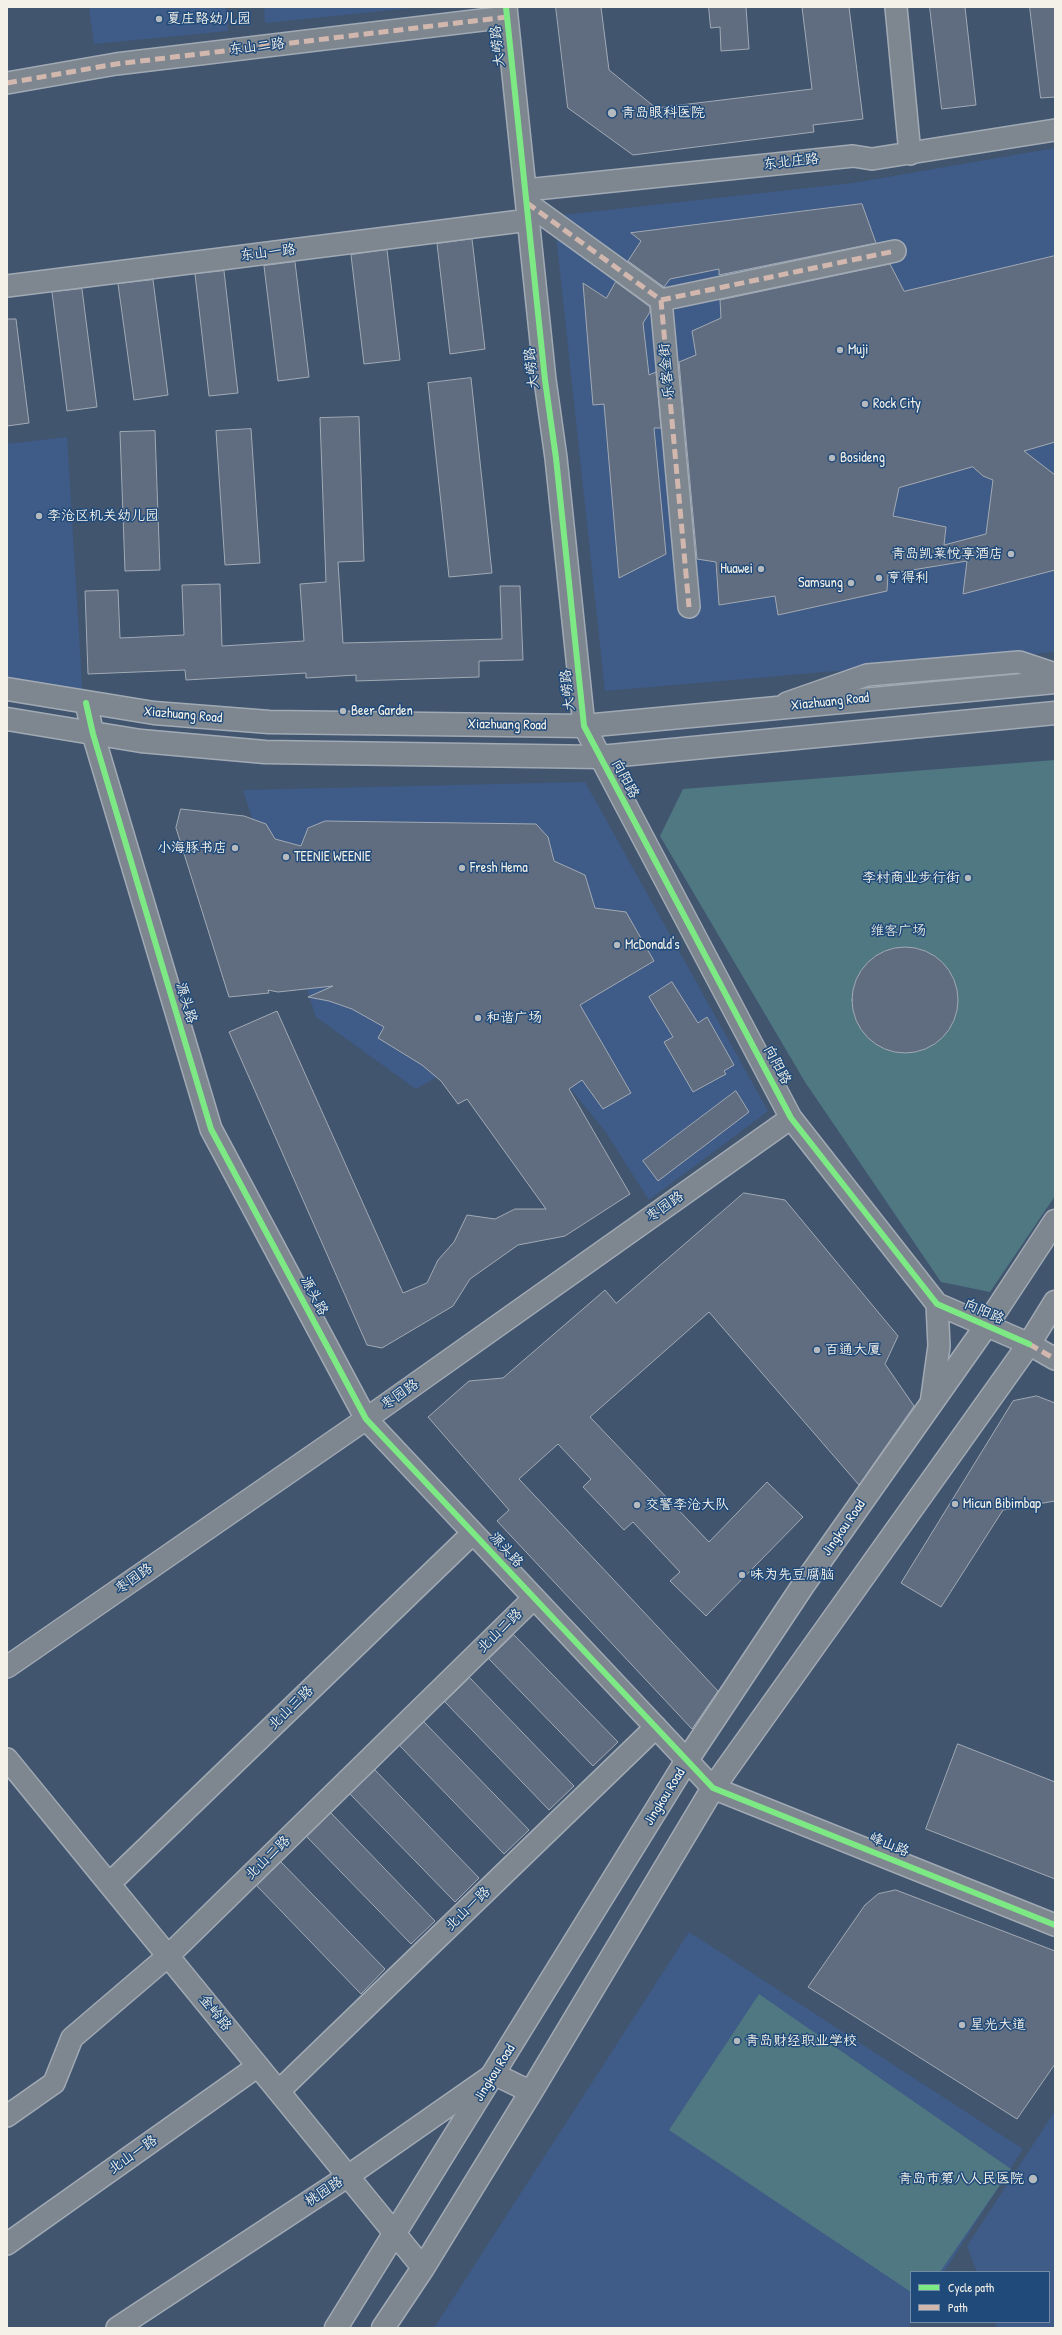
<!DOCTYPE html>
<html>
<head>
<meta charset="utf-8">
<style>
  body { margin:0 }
  #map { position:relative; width:1062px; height:2335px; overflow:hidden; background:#41556f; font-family:"Patrick Hand",sans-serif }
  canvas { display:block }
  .frame { position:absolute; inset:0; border:8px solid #f4f1e8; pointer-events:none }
  .legend { position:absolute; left:910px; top:2271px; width:140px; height:52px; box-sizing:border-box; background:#1f4a7a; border:1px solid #748da6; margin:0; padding:5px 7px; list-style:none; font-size:12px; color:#f4f1e8 }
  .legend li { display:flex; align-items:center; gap:8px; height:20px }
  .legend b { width:20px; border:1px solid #748da6 }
</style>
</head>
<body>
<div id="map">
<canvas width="1062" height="2335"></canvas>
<div class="frame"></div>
<ul class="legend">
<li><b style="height:5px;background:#7ce984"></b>Cycle path</li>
<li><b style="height:5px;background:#d1b7ad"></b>Path</li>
</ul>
</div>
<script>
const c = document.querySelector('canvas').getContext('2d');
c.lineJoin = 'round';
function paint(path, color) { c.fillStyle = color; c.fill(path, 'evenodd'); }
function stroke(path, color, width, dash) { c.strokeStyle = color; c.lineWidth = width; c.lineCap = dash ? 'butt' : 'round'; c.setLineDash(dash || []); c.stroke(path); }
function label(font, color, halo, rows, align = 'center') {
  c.font = font + ' "Patrick Hand","LXGW WenKai TC",sans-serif'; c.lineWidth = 3; c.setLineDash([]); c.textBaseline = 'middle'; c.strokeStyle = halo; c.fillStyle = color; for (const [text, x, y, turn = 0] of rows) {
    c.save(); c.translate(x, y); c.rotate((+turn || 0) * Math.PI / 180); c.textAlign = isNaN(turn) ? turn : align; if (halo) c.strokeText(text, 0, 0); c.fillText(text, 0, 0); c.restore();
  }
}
paint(new Path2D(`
  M89,7H226L228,31L94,44Z
  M264,7H421L265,23Z
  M1055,148V652L605,691L554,216L853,183Z
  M67,437L83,701L7,684V444Z
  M585,782L768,1111L649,1200L605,1131L521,1028L416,1089L316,1017L243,790Z
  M689,1932L1023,2149L944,2272H911L912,2322L908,2328H434Z
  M1055,2111V2328H997L995,2322H1049V2272H977L967,2246Z`), '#3f5b87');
paint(new Path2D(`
  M1055,760V1196L990,1292L941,1282L805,1082L660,836L683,789Z
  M759,1994L1011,2169L940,2272H911V2292L669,2130Z`), '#4f7882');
const building = new Path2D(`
  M556,7H601L609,70L656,108L812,89L802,7H849L863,119L813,125L814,132L633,155L568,108Z
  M709,7H746L749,49L721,51L720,27L711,28Z
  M930,7H965L976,105L942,109Z
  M1030,7H1055V97L1041,98Z
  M862,204L876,243L719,275V269L670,279L664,287L628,261L641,241L631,233Z
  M472,239L485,349L450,354L437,244Z
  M387,250L400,360L364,364L351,255Z
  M1055,256V442L1024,451L1055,475V570L963,594L967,561L888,574L887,591L778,615L775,596L719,605L716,562L697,559L679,362L696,355L692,331L721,318L720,300L890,264L904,291ZM973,467L983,476L993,480L986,534L944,545L946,527L893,516L899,488Z
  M295,262L309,377L278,381L264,266Z
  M224,271L238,393L209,396L195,274Z
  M153,280L168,395L134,400L118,284Z
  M616,282L650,307V312L643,323L649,375L656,372L661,428H654L666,554L619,578L604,404L593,405L583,283L606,298Z
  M82,289L97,407L67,411L52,292Z
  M7,319H16L29,423L7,426Z
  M471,378L492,573L449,577L428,383Z
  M359,417L364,561L338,562L343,643L502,639L500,586H520L523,660L479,661V677L356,681V675L306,678V673L186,680L185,670L88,674L85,591L118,590L120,638L184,635L182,585L220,584L222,646L304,641L300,584L326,582L320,418Z
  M251,429L260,563L225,565L216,431Z
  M155,431L160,570L125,571L120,432Z
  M181,809L244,816L266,824L275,839L301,846L308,828L325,821L536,824L548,837L554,861L585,875L595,908L626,912L654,961L580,1005L631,1093L603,1109L582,1080L569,1089L630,1194L565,1236L518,1245L470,1279L453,1306L382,1348L367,1345L229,1032L277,1011L403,1293L427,1283L438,1260L454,1242L467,1215L495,1219L515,1209H546L467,1099L458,1104L441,1081L422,1065L378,1038L384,1027L352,1009L329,1001L308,997L333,986L278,992L268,990L269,993L229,997L176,828Z
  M852 1000a53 53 0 1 1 106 0a53 53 0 1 1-106 0Z
  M672,982L698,1023L707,1017L734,1065L724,1071L726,1074L693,1092L664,1042L673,1037L649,997Z
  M736,1091L749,1112L658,1181L643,1161Z
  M744,1193L785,1200L898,1336L885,1364L914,1406L859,1485L709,1312L590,1417L709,1542L767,1482L803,1517L706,1616L670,1581L680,1572L633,1522L624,1530L583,1487L591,1479L558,1444L519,1479L718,1691L692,1729L497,1521L509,1510L428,1417L469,1381L503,1378L605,1290L616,1303Z
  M1037,1396L1055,1403V1501L1003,1510L941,1607L901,1583L1013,1401Z
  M514,1635L618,1742L593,1766L489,1659Z
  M470,1678L574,1786L549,1810L445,1702Z
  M424,1722L529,1830L504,1854L400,1746Z
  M958,1744L1055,1782V1879L926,1829Z
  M375,1770L479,1878L455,1902L350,1794Z
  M331,1813L435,1921L411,1944L307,1837Z
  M281,1862L385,1969L361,1994L257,1886Z
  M896,1890L1055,1951V2064L1017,2119L808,1987L865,1905L878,1894Z`);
paint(building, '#606c80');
stroke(building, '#a1aab4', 1);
const minor = new Path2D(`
  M506,7L545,380L556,458L584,726L791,1118L937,1304L1029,1344L1055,1359
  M896,7L910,154
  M7,83L116,64L507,17
  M526,190L853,156L872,159L1055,130
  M527,203L661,300L689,607
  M7,286L529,220
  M661,300L895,251
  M86,703L93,734L211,1129L366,1419L713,1788L1055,1925
  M787,703L867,675L1019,662L1055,674
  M931,1404L939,1346L937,1304
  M7,1667L366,1419L791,1118
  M7,1759L423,2268
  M109,1884L473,1533
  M279,2091L656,1727
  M7,2116L54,2083L72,2038L168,1956L534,1598
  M7,2244L258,2066
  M117,2328L348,2176L494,2074L531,2092`);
const major = new Path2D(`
  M7,689L154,713L269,722L584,726L1055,682
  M7,719L141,741L265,752L600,757L1055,713
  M336,2328L687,1760L804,1584L986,1326L1055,1221
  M383,2328L423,2268L531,2092L713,1788L1029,1344L1055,1302`);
stroke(minor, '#a1aab4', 24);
stroke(major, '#a1aab4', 25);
stroke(minor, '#7e868f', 21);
stroke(major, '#7e868f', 22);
stroke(new Path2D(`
  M7,83L116,64L507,17
  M527,203L661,300L689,607
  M661,300L895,251
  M1029,1344L1055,1359`), '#d1b7ad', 5, [10, 5]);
stroke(new Path2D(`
  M506,7L545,380L556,458L584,726L791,1118L937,1304L1029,1344
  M86,703L93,734L211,1129L366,1419L713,1788L1055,1925`), '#7ce984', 6);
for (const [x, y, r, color] of [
  [159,19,4,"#b5babe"],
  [612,113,5,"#b5babe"],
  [840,350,4,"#b5babe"],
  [865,404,4,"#b5babe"],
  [832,458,4,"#b5babe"],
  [39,516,4,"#b5babe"],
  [1011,554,4,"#b5babe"],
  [761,569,4,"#b5babe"],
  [879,578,4,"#b5babe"],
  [851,583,4,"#b5babe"],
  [343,711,4,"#b5babe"],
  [235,848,4,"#b5babe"],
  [286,857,4,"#b5babe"],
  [462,868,4,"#b5babe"],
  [968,878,4,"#b5babe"],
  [617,945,4,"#b5babe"],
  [478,1018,4,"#b5babe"],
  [817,1350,4,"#b5babe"],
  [955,1504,4,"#b5babe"],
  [637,1505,4,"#b5babe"],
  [742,1575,4,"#b5babe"],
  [962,2025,4,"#b5babe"],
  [737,2041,4,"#b5babe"],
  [1033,2179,5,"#b5babe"]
]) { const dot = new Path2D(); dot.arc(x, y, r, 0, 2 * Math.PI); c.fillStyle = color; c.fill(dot); stroke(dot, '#1f4a7a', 1.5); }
label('14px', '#f4f1e8', '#1f4a7a', [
  ["夏庄路幼儿园",167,19],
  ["青岛眼科医院",621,113],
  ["Muji",848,350],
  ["Rock City",873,404],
  ["Bosideng",840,458],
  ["李沧区机关幼儿园",47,516],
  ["青岛凯莱悦享酒店",1003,554,"right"],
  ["Huawei",753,569,"right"],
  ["亨得利",887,578],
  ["Samsung",843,583,"right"],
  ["Beer Garden",351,711],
  ["小海豚书店",227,848,"right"],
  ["TEENIE WEENIE",294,857],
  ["Fresh Hema",470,868],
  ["李村商业步行街",960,878,"right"],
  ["McDonald's",625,945],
  ["和谐广场",486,1018],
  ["百通大厦",825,1350],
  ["Micun Bibimbap",963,1504],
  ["交警李沧大队",645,1505],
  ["味为先豆腐脑",750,1575],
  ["星光大道",970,2025],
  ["青岛财经职业学校",745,2041],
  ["青岛市第八人民医院",1024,2179,"right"]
], 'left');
label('14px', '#f4f1e8', '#1f4a7a', [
  ["大崂路",498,46,-96],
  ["东山二路",257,47,-7],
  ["东北庄路",791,162,-6],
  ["东山一路",268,253,-7],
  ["大崂路",532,368,-96],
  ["乐客金街",667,371,-95],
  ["大崂路",568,690,-96],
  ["Xiazhuang Road",830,702,-6],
  ["Xiazhuang Road",183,715,5],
  ["Xiazhuang Road",507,725,1],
  ["向阳路",625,779,62],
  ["源头路",186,1003,73],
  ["向阳路",777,1065,62],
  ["枣园路",665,1207,-35],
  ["源头路",314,1296,62],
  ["向阳路",984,1312,24],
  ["枣园路",400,1395,-35],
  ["Jingkou Road",844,1528,-55],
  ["源头路",506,1550,47],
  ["枣园路",134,1579,-35],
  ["北山二路",500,1631,-44],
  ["北山三路",291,1708,-44],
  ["Jingkou Road",665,1797,-58],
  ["峰山路",889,1845,22],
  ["北山二路",268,1858,-44],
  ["北山一路",468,1909,-44],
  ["金岭路",215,2013,51],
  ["Jingkou Road",495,2073,-58],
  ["北山一路",133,2155,-35],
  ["桃园路",324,2192,-33]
]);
label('14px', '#dce0d9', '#1f4a7a', [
  ["维客广场",898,931]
]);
</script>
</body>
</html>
